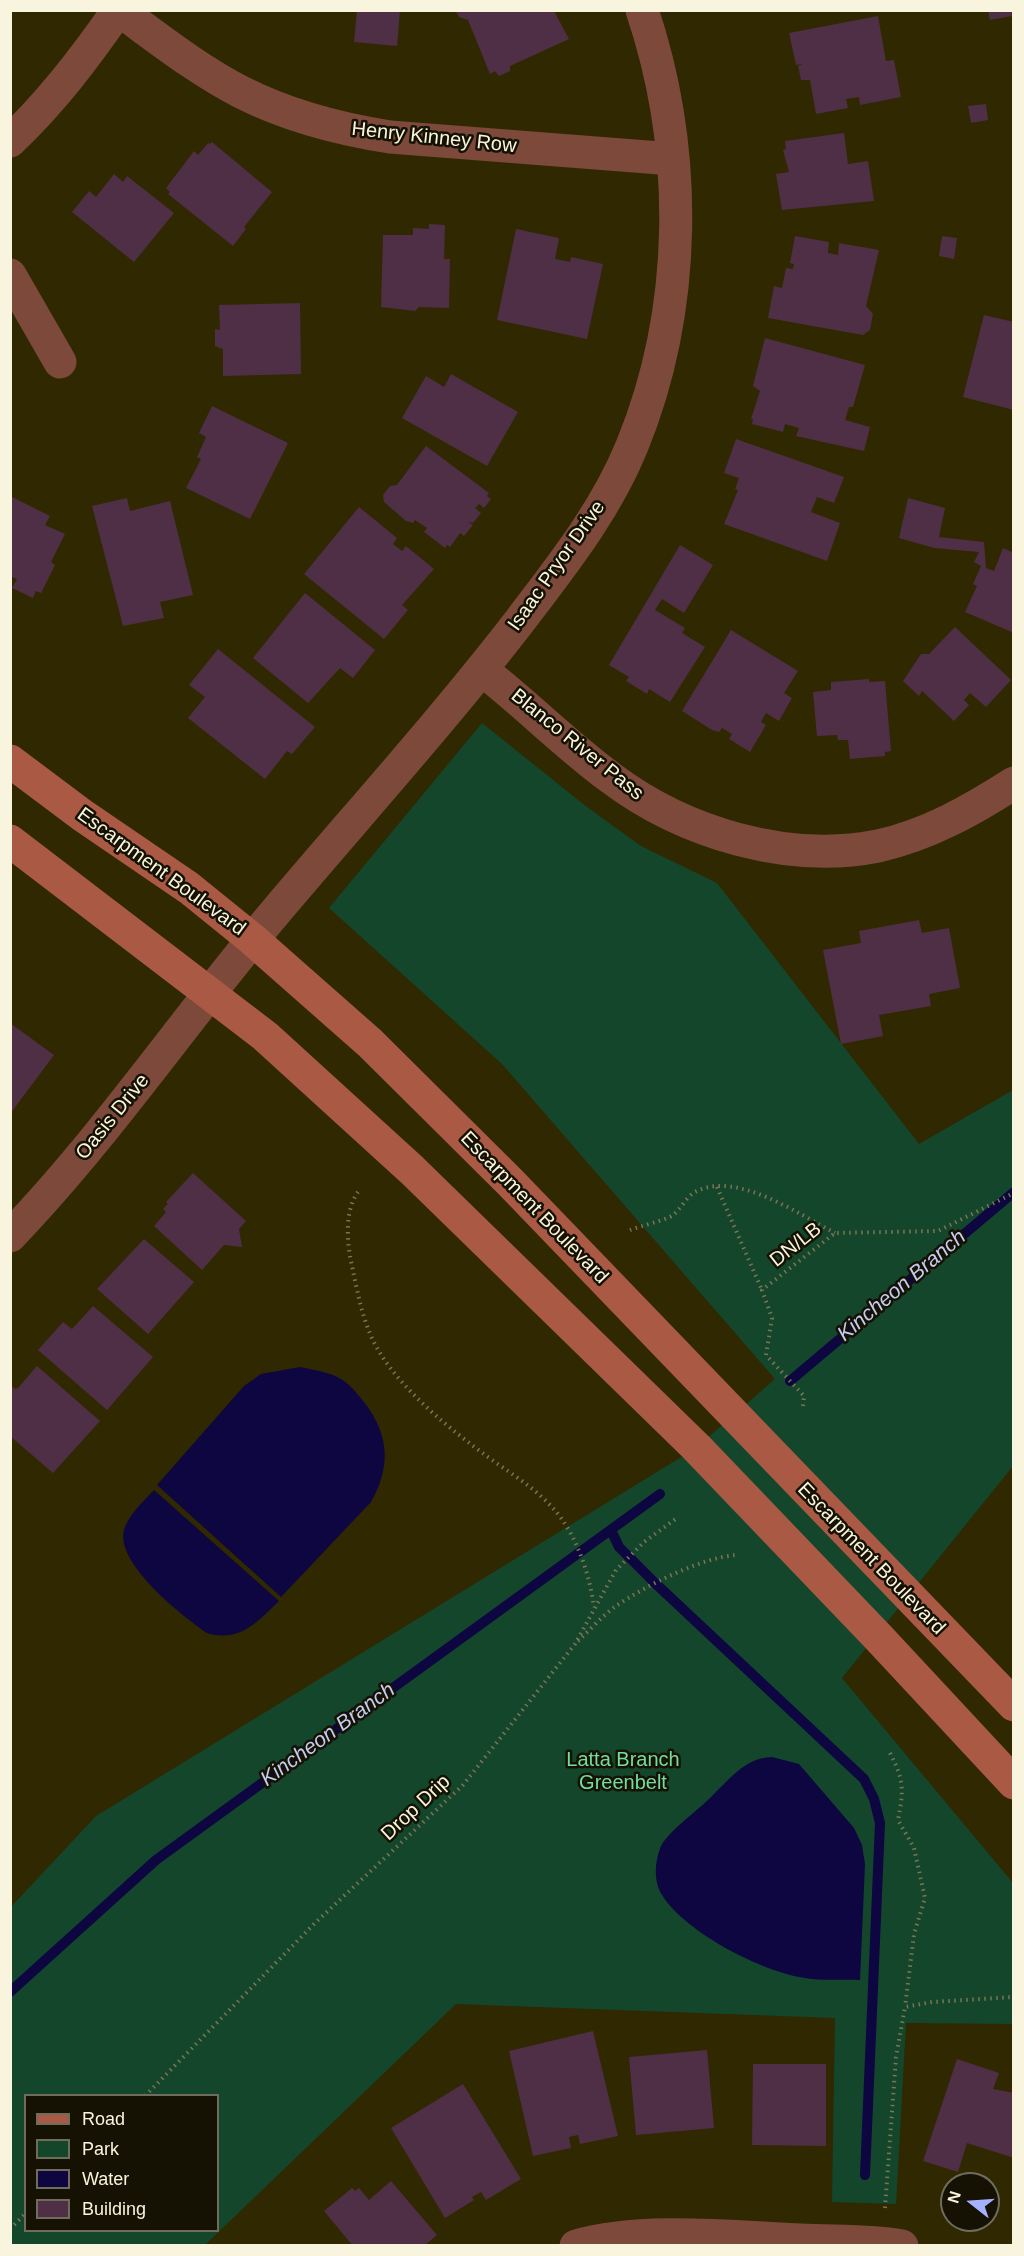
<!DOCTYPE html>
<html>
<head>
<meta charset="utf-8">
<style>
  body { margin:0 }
  #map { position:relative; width:1024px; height:2256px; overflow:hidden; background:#302800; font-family:Arial,sans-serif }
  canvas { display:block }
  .frame { position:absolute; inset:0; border:12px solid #f8f4de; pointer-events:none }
  .legend { position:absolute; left:24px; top:2094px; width:195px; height:138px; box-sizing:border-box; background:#151103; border:2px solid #706c5b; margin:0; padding:8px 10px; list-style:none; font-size:18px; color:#f8f4de }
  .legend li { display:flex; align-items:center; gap:12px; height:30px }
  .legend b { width:30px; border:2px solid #706c5b }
  .north { position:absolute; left:940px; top:2172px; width:60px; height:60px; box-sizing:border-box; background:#151103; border:2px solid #706c5b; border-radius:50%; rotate:287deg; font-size:16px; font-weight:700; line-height:24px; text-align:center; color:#f8f4de }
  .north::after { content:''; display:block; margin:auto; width:21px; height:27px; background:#a5b1fc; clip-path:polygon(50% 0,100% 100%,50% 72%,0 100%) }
</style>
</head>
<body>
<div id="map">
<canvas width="1024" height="2256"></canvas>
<div class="frame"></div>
<ul class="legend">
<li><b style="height:8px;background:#aa5a44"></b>Road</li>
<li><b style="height:16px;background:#14462c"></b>Park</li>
<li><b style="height:16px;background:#0d0640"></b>Water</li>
<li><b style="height:16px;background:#4e2f46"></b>Building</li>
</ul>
<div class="north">N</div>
</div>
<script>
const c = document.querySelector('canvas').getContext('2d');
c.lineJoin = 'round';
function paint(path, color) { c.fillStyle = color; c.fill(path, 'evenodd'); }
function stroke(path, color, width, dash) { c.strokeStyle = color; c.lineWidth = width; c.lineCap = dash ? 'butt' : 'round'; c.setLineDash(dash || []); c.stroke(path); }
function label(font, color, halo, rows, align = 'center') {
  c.font = font + ' Arial,sans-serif'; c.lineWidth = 5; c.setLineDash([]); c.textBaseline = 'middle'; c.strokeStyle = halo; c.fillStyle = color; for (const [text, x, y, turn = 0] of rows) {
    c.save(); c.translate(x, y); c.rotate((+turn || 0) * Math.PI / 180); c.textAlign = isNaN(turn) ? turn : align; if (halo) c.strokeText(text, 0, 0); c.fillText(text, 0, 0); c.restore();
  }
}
paint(new Path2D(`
  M482,723L587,807L641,846L717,883L919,1144L1013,1090V1466L842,1678L1013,1883V2024L906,2023L896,2204L832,2202L835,2018L456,2004L205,2245H11L10,1908L96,1816L696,1448L775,1379L502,1064L329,908ZM26,2096H218V2230H26Z`), '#14462c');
paint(new Path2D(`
  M300,1367C314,1370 329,1372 341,1379C352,1386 359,1396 367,1406C390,1438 390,1469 371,1502L281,1597L157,1485L244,1386L261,1374Z
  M154,1490L279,1601C257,1622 240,1643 207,1633C182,1616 115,1563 124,1530C128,1515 144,1501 154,1490Z
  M772,1757L799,1764L854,1828L862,1845L865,1864L860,1980C842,1979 823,1981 805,1978C762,1972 685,1932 662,1895C653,1881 655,1860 661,1846C668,1832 698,1810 710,1798C729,1780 744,1758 772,1757Z`), '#0d0640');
stroke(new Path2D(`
  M790,1381L1014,1192
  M611,1530L619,1547L656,1584L864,1779L874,1799L880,1823L865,2175
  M10,1992L156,1860L660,1494`), '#0d0640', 10);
paint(new Path2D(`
  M357,10H400L397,46L354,42Z
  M455,10L554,11L569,39L510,66V71L499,76L495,71L490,74L468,20L459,17Z
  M988,10H1011L1012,16L990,20Z
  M878,16L886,61L894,60L901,97L860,105L859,97L846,99L848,108L816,114L810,80H801L798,66L802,64L796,65L789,33Z
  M986,104L988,120L971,123L968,106Z
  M844,133L848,164L868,161L874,201L782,210L776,174L789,172L783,150L786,149L785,141Z
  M212,142L272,192L244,227L246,229L233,246L168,194L170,192L166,188L194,151L198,155L208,143L210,144Z
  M114,174L123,182L127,176L174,213L134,262L72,212L89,191L96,197Z
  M429,224L445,225L444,259H450L449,308L419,307L415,311L381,307L383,235H413V228L429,229Z
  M516,229L559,238L555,259L570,262L571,257L603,264L587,339L497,320Z
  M795,236L829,242L828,253L838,255L839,243L879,250L866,306L873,314L870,330L863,335L768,318L774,286L782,288L786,268L793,269L794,264L790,263Z
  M942,236L957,238L954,259L939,256Z
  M300,303L301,374L223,376V349L215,346V329L220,330L219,305Z
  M984,315L1014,322V410L963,397Z
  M765,338L865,365L853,407H849L845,420L870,427L864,451L796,436L799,428L785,424L783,432L752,424L753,419H751L760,391L753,386Z
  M451,374L518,412L487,466L402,418L426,376L444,387Z
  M212,406L288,443L250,519L186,488L201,459L197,457L206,437L199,433Z
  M736,439L844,477L834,503L817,497L811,512L840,523L827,561L724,524L738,490L735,489L739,478L724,473Z
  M426,446L489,493L487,496L491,499L484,508L479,504L475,508L481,513L473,523L468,522L473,525L464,536L460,533L450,547L447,545L445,548L424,532L427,528L415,520L413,523L406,521L384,502L383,495L390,486L397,485Z
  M10,496L50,516L45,525L65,534L51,562L55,565L41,593L36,591L33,598L12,588L17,579L10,576Z
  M127,498L130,511L170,501L193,595L160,602L164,618L123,626L92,506Z
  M908,498L945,508L939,537L984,542L986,568L994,571L1003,548L1014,553V633L965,612L977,586L973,584L981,566L974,562L979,552L934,548L899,538Z
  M359,507L397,538L393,544L402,551L406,546L434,569L402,605L408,610L384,639L304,574Z
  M680,545L713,565L684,613L662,599L655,610L685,628L682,633L705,647L670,702L649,689L647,694L626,681L629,677L609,665Z
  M305,593L375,650L353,678L340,668L308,703L253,658Z
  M955,627L1011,680L986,707L970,693L964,700L969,705L954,721L922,691L919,696L903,681L921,654H929Z
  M731,630L798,671L784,693L792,698L779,721L766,713L761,722L766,725L750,752L729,739L732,734L722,728L719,732L712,730L682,711Z
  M218,649L315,727L292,754L287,751L265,779L188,718L205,697L189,685Z
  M869,679V682L885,681L891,751L885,752V756L850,759L848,740H838L837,735L817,736L813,692L831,690V682Z
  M919,920L922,933L949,928L960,988L929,994L931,1006L879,1015L883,1036L841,1044L823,950L861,943L859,931Z
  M10,1023L54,1055L10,1114Z
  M193,1173L246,1221L239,1229L242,1247L224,1245L202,1270L154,1226L166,1212L163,1209L168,1204L166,1202Z
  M144,1239L194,1282L148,1334L97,1289Z
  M93,1306L153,1357L107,1410L38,1350L63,1322L72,1329Z
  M37,1366L100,1421L53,1473L10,1436V1385L15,1389L18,1388Z
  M593,2031L618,2136L580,2144L578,2135L569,2137L571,2148L533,2156L509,2051Z
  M707,2050L714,2128L636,2135L629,2057Z
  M957,2059L999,2073L993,2089L1014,2093V2158L967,2143L958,2172L923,2161Z
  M753,2064H826V2146L752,2145Z
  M463,2084L521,2179L486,2200L481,2192L472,2197L474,2200L445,2218L391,2128Z
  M391,2181L437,2235L424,2246H353L324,2211L352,2188L355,2191L359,2188L369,2200Z`), '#4e2f46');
stroke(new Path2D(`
  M717,1187L762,1290
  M358,1192C344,1211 347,1244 352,1266C358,1295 364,1328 380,1353C404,1392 451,1430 488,1457C514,1476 541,1491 561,1518C579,1543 590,1577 594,1607
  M630,1230C640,1226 667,1220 673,1215C681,1209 686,1197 695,1192C736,1170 798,1214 835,1233
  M803,1406L804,1396L766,1355L772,1318L762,1290L835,1233L938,1231L1014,1193
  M578,1641C590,1630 602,1616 616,1606C645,1586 702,1557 737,1555
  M890,1753C904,1780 904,1790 898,1820L914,1848L925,1898L914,1934L905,2007
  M145,2096L315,1923L463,1785L575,1644L616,1570L644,1542L677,1518
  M885,2208L896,2057L905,2007L932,2002L1014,1997
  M10,2229L26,2213`), '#7c7554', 4, [1.5, 4.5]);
stroke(new Path2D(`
  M119,10C159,39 198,70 241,92C288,116 339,129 390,137L673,159
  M10,141C52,101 85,58 118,10
  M10,275L60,362
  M482,670C526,704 566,745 611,778C684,833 788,864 878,846C928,835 972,810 1014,783
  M10,1236C108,1134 187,1016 278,909C360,812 445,718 522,618C563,564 606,510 632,446C688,309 689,150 642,10
  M576,2246C642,2227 732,2237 801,2240C834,2242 870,2240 902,2246`), '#7c493b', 33);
stroke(new Path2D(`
  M10,761L82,815L189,888L252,939L370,1043L510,1182L1014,1705
  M10,841L265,1036L412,1170L696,1447L879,1638L1014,1783`), '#aa5a44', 33);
label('20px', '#f8f4de', '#151103', [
  ["Henry Kinney Row",434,138,6],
  ["Isaac Pryor Drive",557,566,-55],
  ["Blanco River Pass",577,745,39],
  ["Escarpment Boulevard",161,872,36],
  ["Oasis Drive",113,1117,-51],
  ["Escarpment Boulevard",534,1208,46],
  ["DN/LB",796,1245,-38],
  ["Escarpment Boulevard",871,1559,46],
  ["Drop Drip",416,1808,-43]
]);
label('20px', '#73dda0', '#151103', [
  ["Latta Branch",623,1760],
  ["Greenbelt",623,1783]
]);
label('italic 21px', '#c4ccf1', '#151103', [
  ["Kincheon Branch",902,1286,-40],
  ["Kincheon Branch",328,1735,-36]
]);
</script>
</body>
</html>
